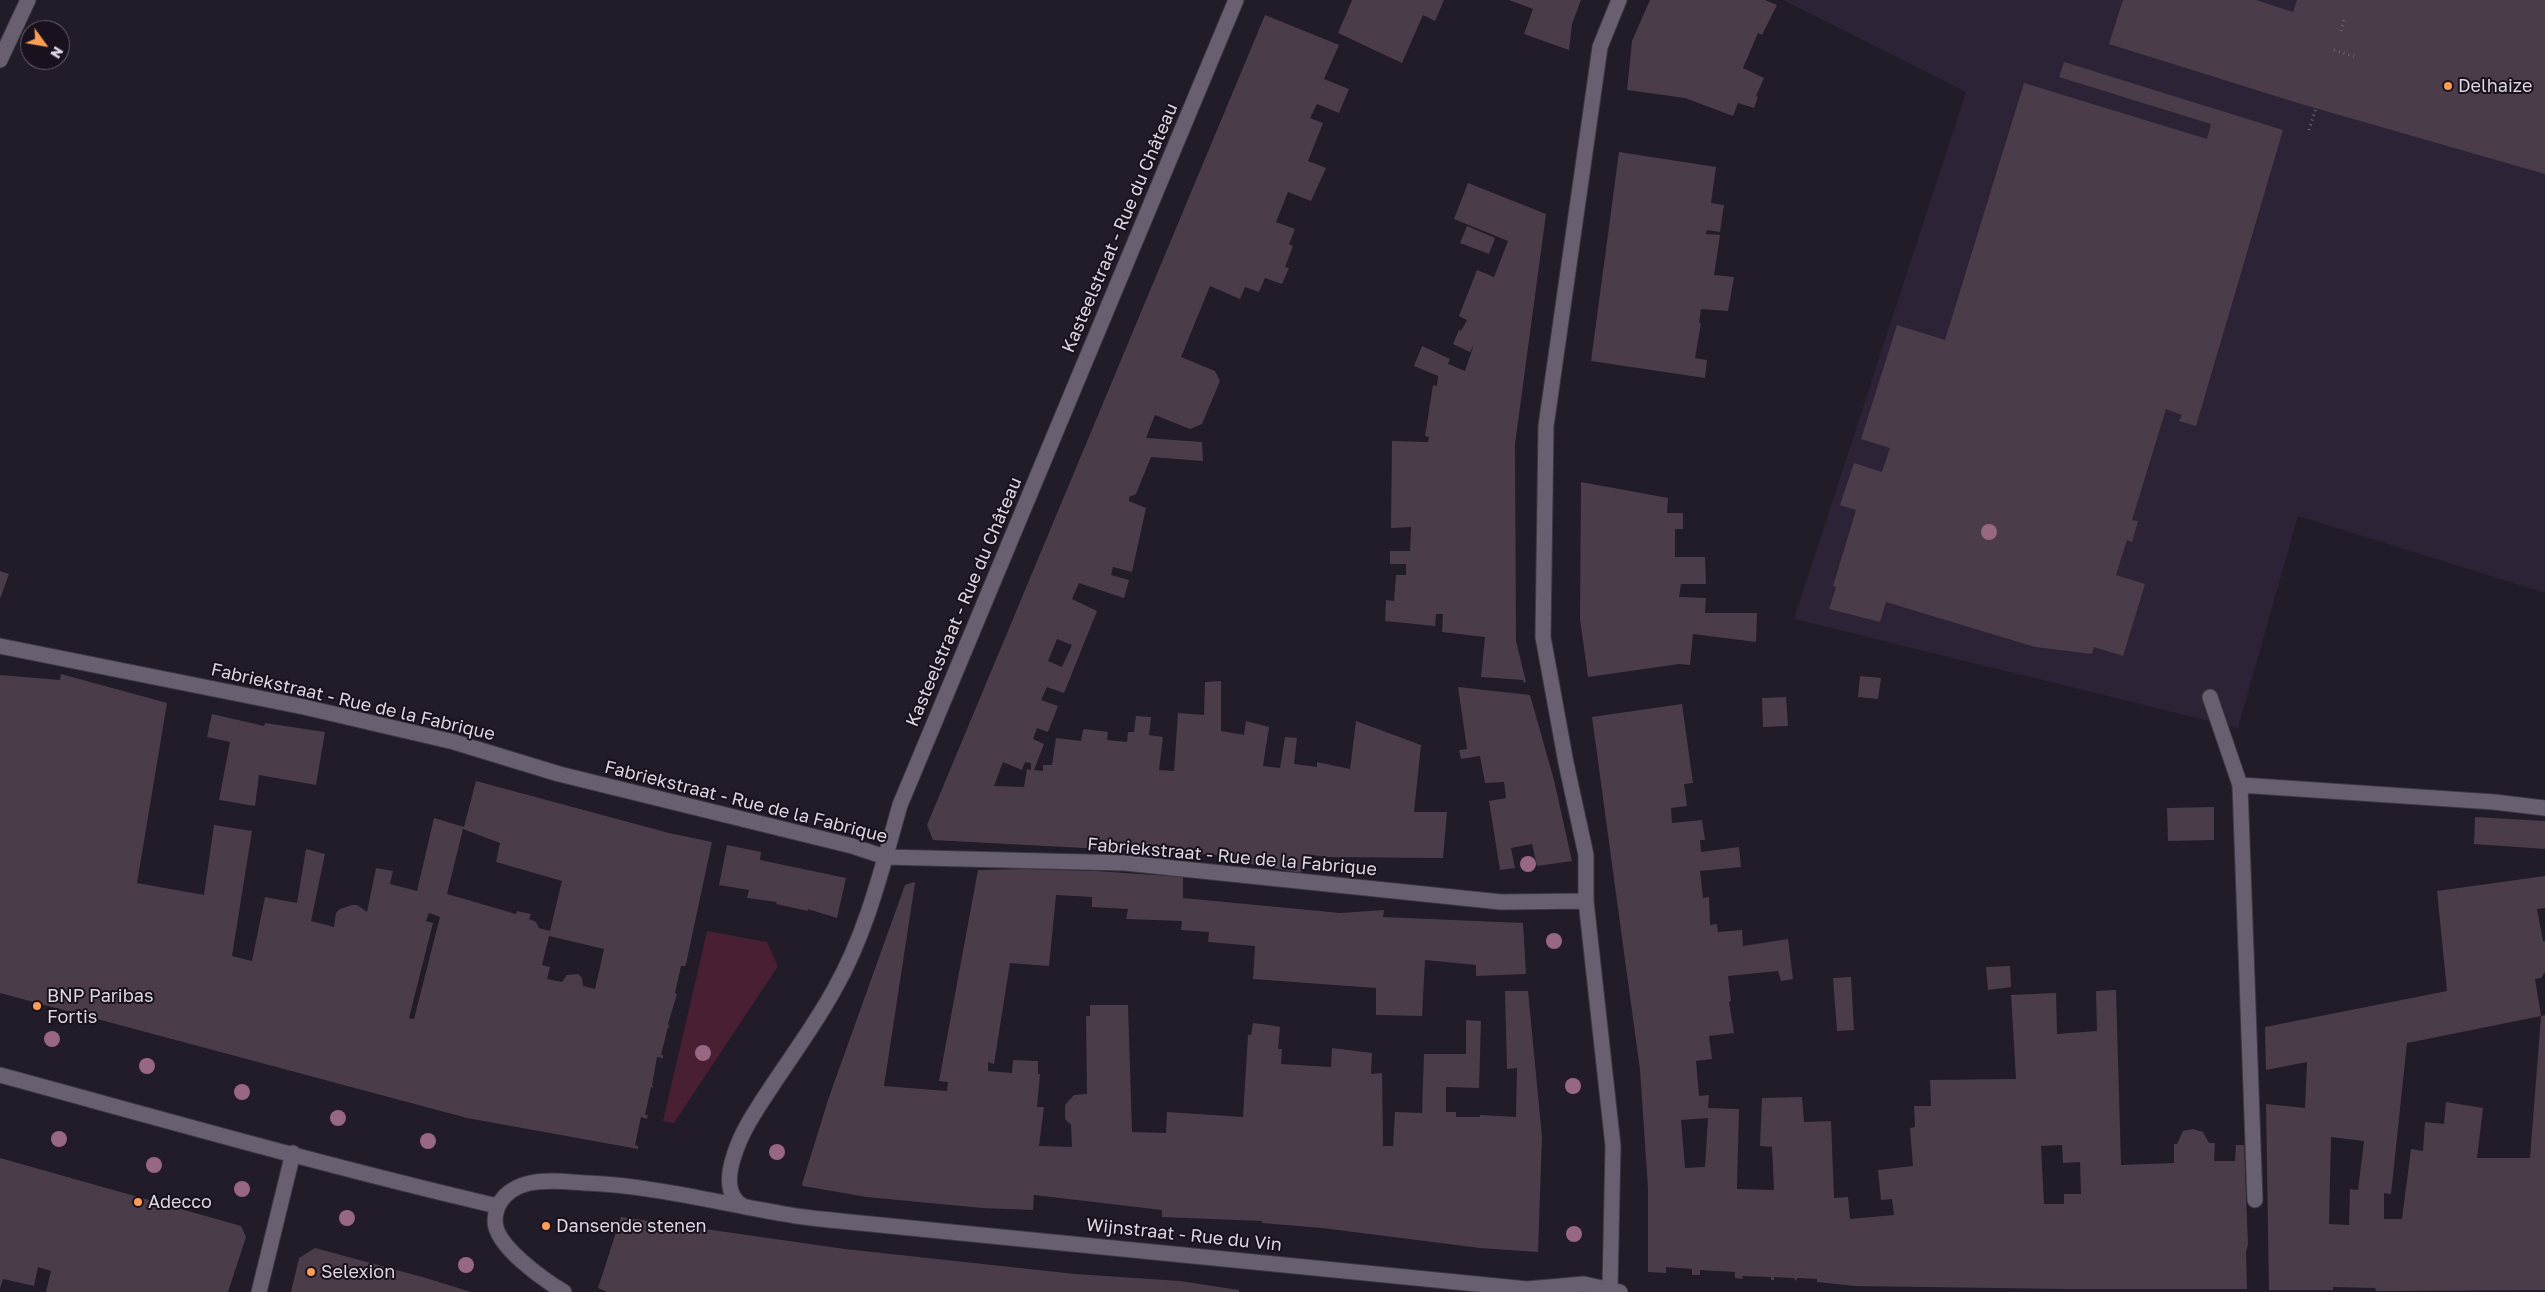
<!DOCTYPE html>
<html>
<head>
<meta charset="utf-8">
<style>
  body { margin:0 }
  #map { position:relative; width:2545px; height:1292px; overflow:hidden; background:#221b28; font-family:"Golos Text",sans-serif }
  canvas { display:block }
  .north { position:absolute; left:20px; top:20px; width:50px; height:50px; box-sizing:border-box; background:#19121e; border:1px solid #67616c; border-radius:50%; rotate:122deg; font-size:14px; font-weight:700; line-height:20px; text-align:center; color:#dcd7e0 }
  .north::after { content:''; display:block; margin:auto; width:18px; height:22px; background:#fc9d54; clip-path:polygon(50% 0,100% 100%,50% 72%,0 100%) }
</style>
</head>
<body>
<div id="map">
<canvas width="2545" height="1292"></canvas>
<div class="north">N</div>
</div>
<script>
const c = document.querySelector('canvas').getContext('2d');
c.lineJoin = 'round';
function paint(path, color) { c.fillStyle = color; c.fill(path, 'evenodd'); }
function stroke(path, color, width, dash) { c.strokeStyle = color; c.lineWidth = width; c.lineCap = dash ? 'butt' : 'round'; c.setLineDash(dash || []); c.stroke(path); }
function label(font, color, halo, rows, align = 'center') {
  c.font = font + ' "Golos Text",sans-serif'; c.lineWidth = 4; c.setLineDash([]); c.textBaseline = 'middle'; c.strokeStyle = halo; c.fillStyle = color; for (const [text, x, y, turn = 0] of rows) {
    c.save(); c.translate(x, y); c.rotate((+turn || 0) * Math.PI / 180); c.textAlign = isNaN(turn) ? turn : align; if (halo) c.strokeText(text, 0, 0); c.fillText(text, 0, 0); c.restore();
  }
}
paint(new Path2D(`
  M1783,0H2545V593L2298,516L2238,728L1794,619L1966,92Z`), '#2d2336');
paint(new Path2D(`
  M707,931L767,942L778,966L674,1123L663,1121Z`), '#481f33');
paint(new Path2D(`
  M1352,0H1444L1435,21L1423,15L1402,63L1338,33Z
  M1509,0H1581L1572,24L1569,50L1524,34L1533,9Z
  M1650,0H1765L1777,5L1762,35L1758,33L1743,68L1764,78L1756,96L1758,97L1754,108L1738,103L1733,116L1685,98L1627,90L1632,41Z
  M2123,0H2256L2293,12L2297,0H2545V174L2301,104L2109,44Z
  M1265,15L1339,45L1324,79L1349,89L1339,113L1317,104L1310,118L1323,123L1308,161L1326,168L1311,201L1288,192L1276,222L1295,229L1289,244L1293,246L1285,267L1289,268L1282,284L1265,278L1259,292L1245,287L1240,299L1210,286L1181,357L1215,371L1220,381L1202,424L1190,429L1155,415L1146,438L1202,442L1203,461L1151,457L1136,494L1129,497V501L1146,508L1132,572L1113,567L1111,575L1129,580L1124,598L1079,583L1072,599L1097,611L1064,693L1047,687L1041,700L1058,706L1048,732L1037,728L1033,739L1044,744L1034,770L1043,771V765H1052L1056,738L1081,741L1083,730L1085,729L1108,732L1107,740L1127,742L1128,732H1134L1136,716L1151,717L1149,735L1163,737L1159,770L1174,771L1178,713L1204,715L1205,682L1221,681V731L1244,735L1246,721L1269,727L1263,766L1280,768L1285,737L1297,738L1294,764L1317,767V762L1350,769L1356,721L1421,745L1414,812H1447L1443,858L1325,857L1306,854L1301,873L1233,861L1234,856L933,840L927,825ZM1057,639L1072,645L1062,667L1048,661ZM1003,762L1022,770L1025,762L1031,763V770L1027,769L1024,787L994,786Z
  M2064,62L2283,130L2196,426L2179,421L2182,415L2166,409L2132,520L2138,521L2132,542L2127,540L2116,575L2145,584L2123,656L2094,647L2092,654L2035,647L1886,602L1880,622L1829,609L1836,587L1833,586L1856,510L1840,505L1854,463L1882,472L1890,448L1861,439L1897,325L1945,340L2024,83L2207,139L2211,124L2059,77Z
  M1619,152L1716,167L1711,203L1724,205L1720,232L1707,230L1706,234L1720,235L1714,275L1734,277L1728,311L1701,309L1699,323H1701L1695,358L1707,360L1705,378L1591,361Z
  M1468,183L1546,214L1515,444L1516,641L1526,682L1524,683L1523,680L1481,677L1485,637L1442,632L1443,614H1436L1435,626L1385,621L1386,600L1394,601L1396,575H1406V564H1390V551H1410L1411,527L1391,528L1392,441L1428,442L1429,437L1425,436L1433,385L1437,386L1438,376L1414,366L1422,346L1450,359L1448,364L1465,371L1474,344L1470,352L1453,344L1459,330L1461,331L1467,320L1459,316L1477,270L1494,277L1508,241L1454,219Z
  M1467,226L1495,238L1489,254L1460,243Z
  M1581,482L1668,498L1667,513H1683V529H1675V557H1705L1706,584H1681L1679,597L1706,598L1705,613H1757L1756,642L1693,634L1690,665L1679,664L1588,677L1580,619Z
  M0,571L9,574L0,599Z
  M61,674L167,703L137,883L204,895L214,825L252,831L232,956L252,961L265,897L297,903L306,849L325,854L311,921L334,927L336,913L340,909L352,905H357L367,912L376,868L393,871L390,884L417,891L434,818L464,827L476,781L669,833L712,842L686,964L685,966H681L675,993L677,994L668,1024L670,1028L668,1027L661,1055H663V1058L657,1057L652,1085L654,1088L651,1087L645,1115H648L647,1119L641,1117L635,1145L638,1146V1149L467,1118L0,993V675L60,680ZM463,829L500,843L496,862L562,881L550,931L539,928L536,922L529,919L531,914L517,911L516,914L447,894ZM429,913L440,917L414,1019L409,1018L433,923L426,921ZM549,936L604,949L595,989L583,986L582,978L578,974L567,975L562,982L547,979L550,967L542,965Z
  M1860,676L1881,678L1878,699L1858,697Z
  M1458,687L1530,695L1554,780L1572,861L1537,866L1532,844L1511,848L1515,868L1500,870L1489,801L1506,798L1504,782L1485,783L1480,756L1461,759L1459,750L1467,749Z
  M1786,697L1788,726L1763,727L1762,698Z
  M1682,704L1693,783L1684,784L1687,806L1671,808L1672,823L1702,820L1705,840H1700L1701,852L1739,847L1741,867L1700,871L1703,898L1709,897L1710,925L1717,924L1718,932L1742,930L1743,946L1788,939L1793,979L1781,981L1778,971L1728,976L1731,1001L1729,1002L1734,1033L1709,1036L1712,1059L1696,1061L1699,1096L1709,1095L1708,1108L1739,1109L1737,1189L1774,1190L1772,1147L1760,1146L1762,1098L1802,1097L1804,1122L1831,1121L1834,1198L1848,1197L1850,1219L1894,1215L1892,1199L1881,1200L1878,1170L1913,1166L1910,1128L1915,1127L1914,1106H1931L1930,1080L2016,1079L2011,995L2056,993L2057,1034L2097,1031L2096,991L2116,990L2121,1165L2174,1163V1144H2177L2183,1131L2193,1129L2203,1132L2209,1143H2215L2214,1161H2235L2236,1145H2244L2248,1245L2246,1252L2247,1289H2066L1855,1286L1817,1282V1279L1797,1278L1796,1281L1794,1278L1774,1277V1280H1771V1277L1742,1276L1743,1279L1735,1278V1272L1700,1270V1275H1692V1269L1666,1267V1273L1648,1272V1188L1640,1070L1592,717ZM1708,1118L1705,1167L1685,1168L1681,1120ZM2062,1145L2063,1163L2080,1162L2081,1194H2064V1204H2044L2041,1146Z
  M212,714L264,726L265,723L325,732L316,785L259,775L255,806L219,800L230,742L207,737Z
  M2214,807V840L2168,841L2167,808Z
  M2475,817L2545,821V849L2474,844Z
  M727,845L761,852L760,860L846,878L837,918L808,909V911L776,904L777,902L747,898L749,890L719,885Z
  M1025,869L1096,871L1183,877V898L1340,913L1384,910L1383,917L1523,923L1526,974L1476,976V965L1425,960L1422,1016L1376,1015V988L1253,979L1255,946L1208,942L1209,932L1181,930L1182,921L1126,919L1128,909L1092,907V897L1056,895L1049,966L1010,963L994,1064L988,1062V1071L1012,1073L1013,1060L1038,1061V1074H1040L1037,1107H1044L1039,1146L1072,1147L1071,1125L1065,1119V1105L1074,1095L1087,1094L1086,1016H1090V1005H1128L1132,1132L1166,1133L1167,1112L1243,1117L1248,1035H1251L1253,1023L1269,1025L1280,1027L1278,1049H1282L1281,1064L1331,1067L1332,1048L1372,1053L1371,1074L1382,1073L1383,1146H1393L1395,1112L1422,1113L1424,1054H1466V1020L1481,1021L1479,1088L1446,1087V1112H1456V1117H1480V1115L1516,1117L1517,1068L1507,1069L1505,991H1528L1542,1137L1538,1252L1480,1248L1322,1228L1262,1223V1221L1162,1217V1210L1034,1195L1033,1210L982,1208L867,1197L803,1186L802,1184L829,1097L905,885L914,882L915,883L884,1086L947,1091L948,1082L939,1081L978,870Z
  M2545,876V908L2537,909L2543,941H2545V972L2541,978L2535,979L2541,1016L2407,1043L2391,1194L2384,1193V1219H2402L2411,1149L2423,1151L2425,1122L2444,1124L2446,1102L2483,1108L2477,1158H2530L2541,1016L2545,1015V1290L2376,1291L2375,1288L2333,1287V1290H2269L2266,1104L2305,1108L2307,1062L2266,1070L2265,1027L2447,991L2437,891ZM2331,1137L2364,1141L2358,1190L2350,1189L2349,1225L2329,1224Z
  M2010,966L2011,987L1988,990L1986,967Z
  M1851,977L1854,1030L1837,1031L1833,978Z
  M0,1158L241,1226L246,1237L228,1292H46L51,1271L38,1267L34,1286L3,1279L0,1289Z
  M621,1217L845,1249L1075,1274L1180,1281L1239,1290V1292H607L598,1288Z
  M315,1248L426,1278L471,1292H291L299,1258Z`), '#4a3d49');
const lane = new Path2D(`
  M2210,697L2240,785L2255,1200
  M2240,785L2494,802L2545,808`);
const street = new Path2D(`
  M0,646L304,707L454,742L559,774L852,846L885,857L1125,863L1501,902L1586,901
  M0,1075C165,1120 330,1167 497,1206
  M743,1206C726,1197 728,1175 733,1159C740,1134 754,1113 768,1092C790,1058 815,1025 834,990C867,932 882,868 900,805L1236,0
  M1610,1288L1613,1146L1586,901V855L1566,763L1543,637L1546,426L1600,47L1619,0
  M259,1292L293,1153
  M564,1292C544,1280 495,1246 495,1221C495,1200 511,1187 530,1183C548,1179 569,1182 587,1183C658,1186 727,1205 796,1216C818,1219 839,1221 860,1223L1527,1289L1584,1284L1620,1292`);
const secondary = new Path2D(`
  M0,60L28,0`);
stroke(lane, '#3e3843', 17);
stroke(street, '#3e3843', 17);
stroke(secondary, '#3e3843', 17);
stroke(new Path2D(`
  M2341,31L2344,20
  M2334,50L2356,57
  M2309,130L2316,108`), '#6a646f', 3, [1, 4]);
stroke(lane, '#686070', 15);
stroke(street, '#686070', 15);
stroke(secondary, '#686070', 15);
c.fillStyle = '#986781';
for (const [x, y] of [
  [1989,532],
  [1528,864],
  [1554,941],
  [52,1039],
  [703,1053],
  [147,1066],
  [1573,1086],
  [242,1092],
  [338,1118],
  [59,1139],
  [428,1141],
  [777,1152],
  [154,1165],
  [242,1189],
  [347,1218],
  [1574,1234],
  [466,1265]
]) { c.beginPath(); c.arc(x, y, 8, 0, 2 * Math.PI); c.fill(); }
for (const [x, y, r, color] of [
  [2448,86,5,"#fc9d54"],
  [37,1006,5,"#fc9d54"],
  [138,1202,5,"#fc9d54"],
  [546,1226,5,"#fc9d54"],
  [311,1272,5,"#fc9d54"]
]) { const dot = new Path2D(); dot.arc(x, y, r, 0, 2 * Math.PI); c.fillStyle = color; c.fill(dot); stroke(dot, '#19121e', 2); }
label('18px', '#dcd7e0', '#19121e', [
  ["Delhaize",2458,86],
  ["BNP Paribas",47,996],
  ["Fortis",47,1017],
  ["Adecco",148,1202],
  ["Dansende stenen",556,1226],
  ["Selexion",321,1272]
], 'left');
label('18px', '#dcd7e0', '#19121e', [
  ["Kasteelstraat - Rue du Château",1120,228,-67],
  ["Kasteelstraat - Rue du Château",964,602,-67],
  ["Fabriekstraat - Rue de la Fabrique",353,702,13],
  ["Fabriekstraat - Rue de la Fabrique",746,802,14],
  ["Fabriekstraat - Rue de la Fabrique",1232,857,5],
  ["Wijnstraat - Rue du Vin",1184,1235,6]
]);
</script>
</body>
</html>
